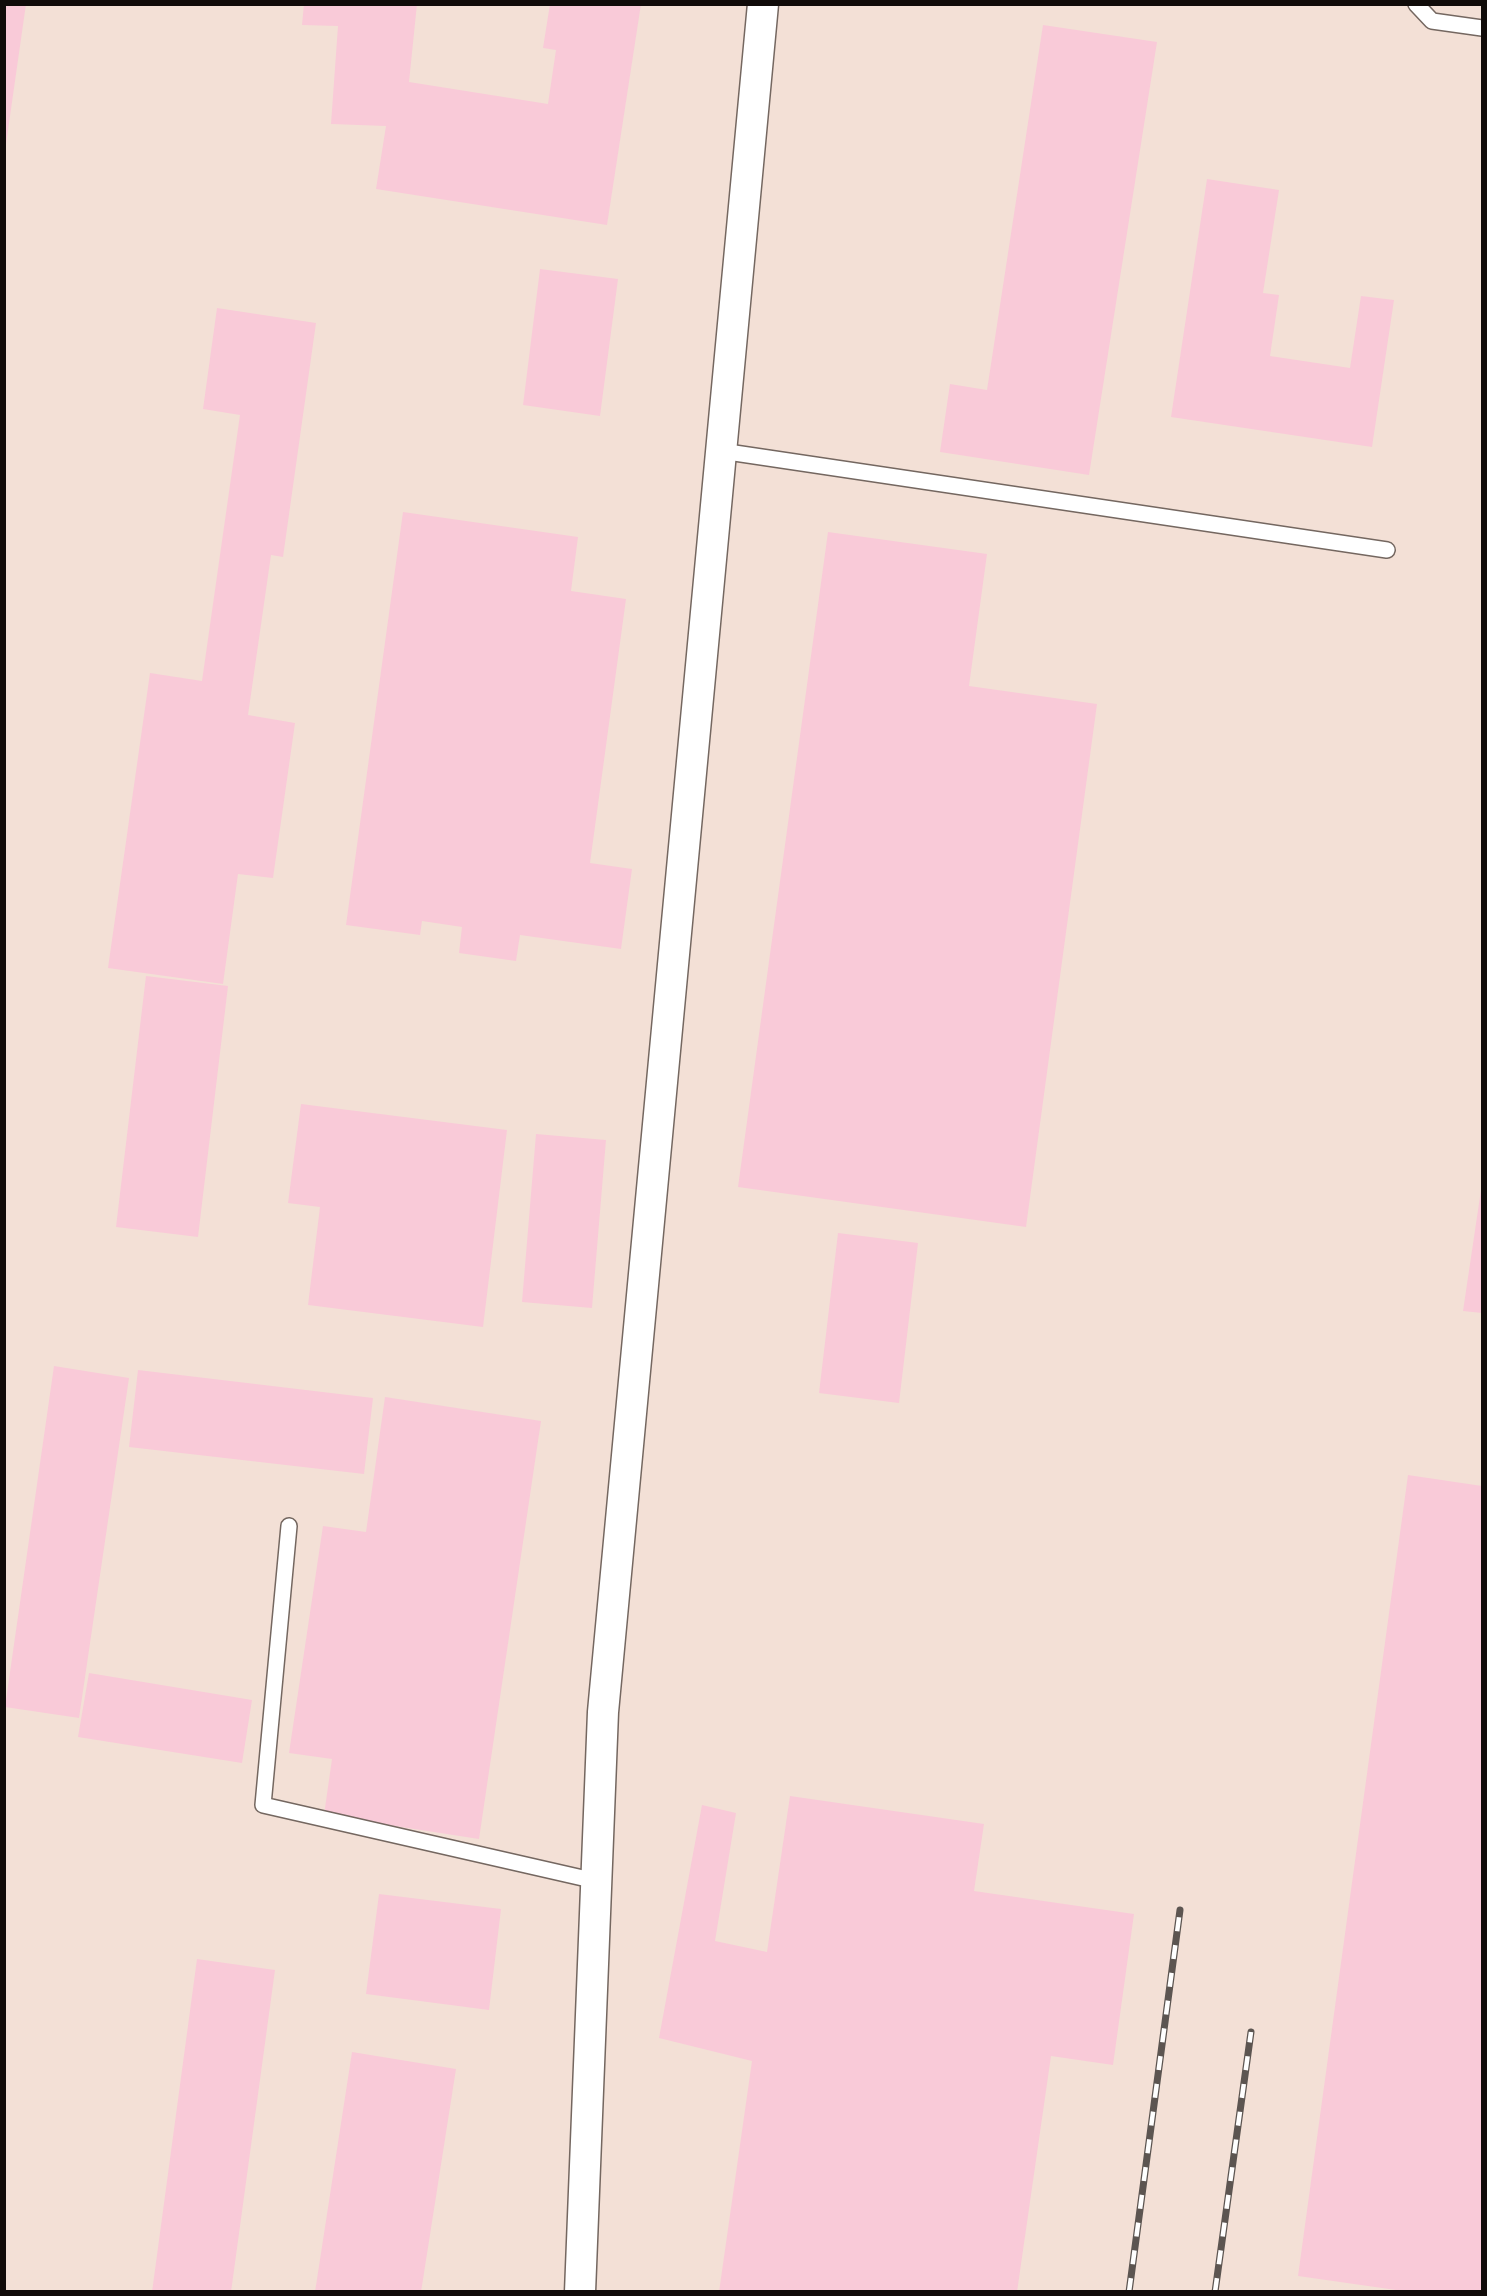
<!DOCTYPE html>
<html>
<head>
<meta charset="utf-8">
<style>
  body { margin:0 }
  #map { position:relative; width:1487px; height:2296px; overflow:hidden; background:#fff2eb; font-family:Roboto,sans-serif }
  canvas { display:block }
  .frame { position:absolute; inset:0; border:6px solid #100b09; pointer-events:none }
</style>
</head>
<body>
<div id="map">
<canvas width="1487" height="2296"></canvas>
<div class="frame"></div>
</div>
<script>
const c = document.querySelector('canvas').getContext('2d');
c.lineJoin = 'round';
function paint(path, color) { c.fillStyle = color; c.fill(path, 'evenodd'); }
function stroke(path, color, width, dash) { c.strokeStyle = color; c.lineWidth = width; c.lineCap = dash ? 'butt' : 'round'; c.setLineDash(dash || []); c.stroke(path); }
paint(new Path2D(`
  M5,5H1482V2291L5,2292Z`), '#f3e0d6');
paint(new Path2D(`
  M4,4H26L6,144L4,143Z
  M304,4H417L409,82L548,104L556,50L543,48L550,4H641L607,225L376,189L386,126L331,124L338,26L302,25Z
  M1043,25L1157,42L1089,475L940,452L950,384L987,390Z
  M1207,179L1279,190L1263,293L1279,295L1270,356L1350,368L1361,296L1394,300L1372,447L1171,417Z
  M540,269L618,279L600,416L523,405Z
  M217,308L316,323L283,557L271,555L248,715L295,723L273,878L238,874L223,984L108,968L150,673L202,681L240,415L203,409Z
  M403,512L578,537L571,591L626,599L590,863L632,869L621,949L520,935L516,961L459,953L462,927L422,921L420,935L346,925Z
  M828,532L987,554L969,686L1097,704L1026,1227L738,1187Z
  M146,976L228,986L198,1237L116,1227Z
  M301,1104L507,1130L483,1327L308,1305L320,1207L288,1203Z
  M536,1134L606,1140L592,1308L522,1302Z
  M1481,1190H1482V1313L1463,1311Z
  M838,1233L918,1243L899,1403L819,1393Z
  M54,1366L129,1378L79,1718L5,1707Z
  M138,1370L373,1398L364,1474L129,1447Z
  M385,1397L541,1421L479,1839L324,1815L332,1759L289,1753L323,1526L366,1532Z
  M1408,1475L1482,1486V2292H1410L1298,2276Z
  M89,1673L252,1700L242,1763L78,1737Z
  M790,1796L984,1824L974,1891L1134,1914L1113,2065L1051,2056L1017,2292H719L752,2061L659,2038L702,1805L736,1813L715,1941L767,1952Z
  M379,1894L501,1909L489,2010L366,1994Z
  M197,1959L275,1970L231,2292H152Z
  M352,2052L456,2069L421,2292H315Z`), '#f9cad8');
const service = new Path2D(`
  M1416,4L1432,21L1482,28
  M721,451L1387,550
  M289,1526L263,1805L596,1881`);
const minor = new Path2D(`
  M580,2292L603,1712L763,4`);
stroke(service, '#746760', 18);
stroke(minor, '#746760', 33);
stroke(service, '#fff', 15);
stroke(minor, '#fff', 30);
const rail = new Path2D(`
  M1129,2292L1180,1910
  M1215,2292L1251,2032`);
stroke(rail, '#5c5551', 7);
stroke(rail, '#fff', 4.5, [14]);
</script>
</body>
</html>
